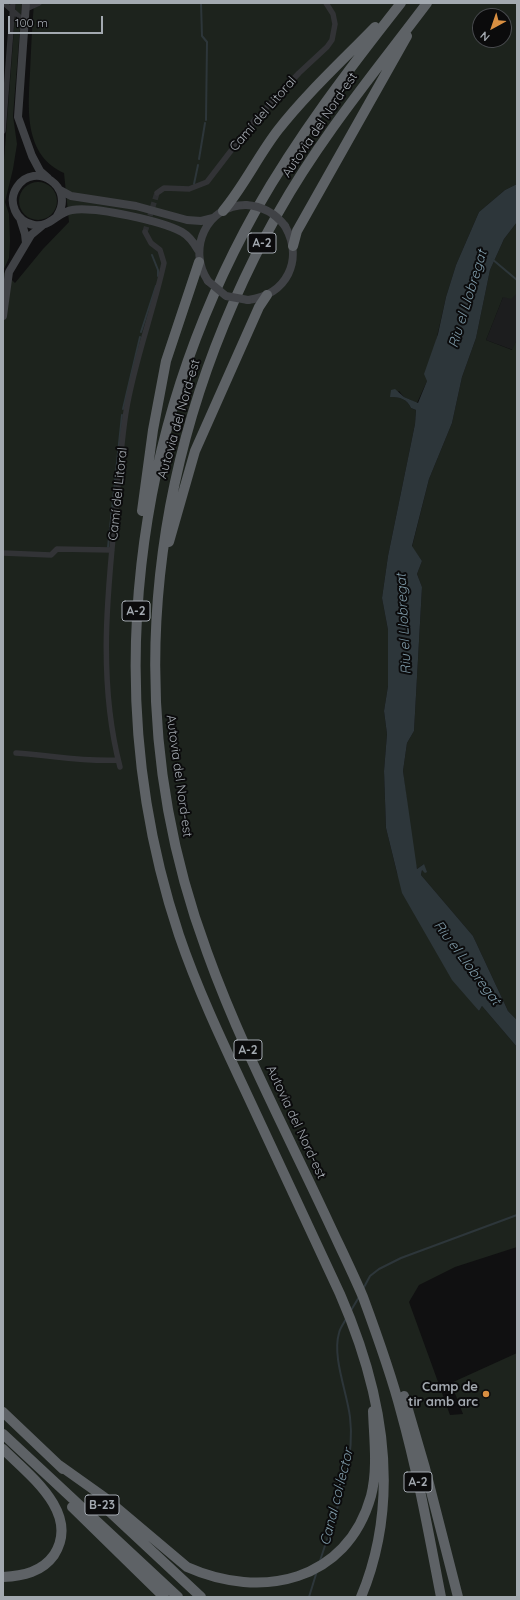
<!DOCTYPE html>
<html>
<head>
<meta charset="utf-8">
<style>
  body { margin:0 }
  #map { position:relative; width:520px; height:1600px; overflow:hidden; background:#101011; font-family:Quicksand,sans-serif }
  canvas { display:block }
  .frame { position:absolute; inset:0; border:4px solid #a3a9b0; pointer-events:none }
  .north { position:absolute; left:472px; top:8px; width:40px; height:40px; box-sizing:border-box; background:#0b0b0c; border:1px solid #484a4e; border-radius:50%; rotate:220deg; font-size:11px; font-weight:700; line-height:16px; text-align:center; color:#a3a9b0 }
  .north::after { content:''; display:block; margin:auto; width:14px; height:18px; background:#d98f41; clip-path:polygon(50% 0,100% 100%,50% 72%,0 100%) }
  .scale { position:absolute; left:8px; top:16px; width:95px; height:18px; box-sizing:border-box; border:2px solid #a3a9b0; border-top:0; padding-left:5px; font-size:12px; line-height:14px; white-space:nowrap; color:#a3a9b0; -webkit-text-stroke:3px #0b0b0c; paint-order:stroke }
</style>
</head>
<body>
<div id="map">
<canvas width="520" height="1600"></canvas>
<div class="frame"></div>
<div class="north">N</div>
<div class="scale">100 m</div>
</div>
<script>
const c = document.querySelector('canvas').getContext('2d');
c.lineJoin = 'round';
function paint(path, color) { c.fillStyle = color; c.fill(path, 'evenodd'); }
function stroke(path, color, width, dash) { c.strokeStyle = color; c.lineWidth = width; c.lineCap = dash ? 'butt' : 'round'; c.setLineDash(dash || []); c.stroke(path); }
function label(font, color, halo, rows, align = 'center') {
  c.font = font + ' Quicksand,sans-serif'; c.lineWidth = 4; c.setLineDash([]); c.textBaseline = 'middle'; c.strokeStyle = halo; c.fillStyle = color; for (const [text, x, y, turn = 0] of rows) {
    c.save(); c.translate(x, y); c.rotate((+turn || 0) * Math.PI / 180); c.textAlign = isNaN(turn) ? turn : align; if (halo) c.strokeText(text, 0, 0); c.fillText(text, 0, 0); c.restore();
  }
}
paint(new Path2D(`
  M516,292L517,339L513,350L486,340L503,297Z`), '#1c1d1e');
paint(new Path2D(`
  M16,3H22L13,116L17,144L13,169L5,202L9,214L10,241L9,258L3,271V173Z
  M34,3H517V184L505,190L479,212L456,265L446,297L427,381L417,403L404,397L399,391L391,397C400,397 407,399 411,408L416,410L415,424L388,556L382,598L388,630V686L384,711L387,734L384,771L386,828L397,873L479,1011L482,1006L517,1047V1247L455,1267L419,1285L409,1302L450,1415L463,1414L451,1383L517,1353V1597H3V271L15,283L43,249L69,222L64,173C24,155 28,110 30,73C31,50 32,26 34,3ZM480,16H504V40H480Z
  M19 201a19 19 0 1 1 38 0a19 19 0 1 1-38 0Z
  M517,222V293L511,299L503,297L486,340L512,350L517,339V1020L508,1011L473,936L421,875L424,864L417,869L414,860L403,771L407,743L414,731L422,587L417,574L422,561L412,547L429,479L452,423L462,377L476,338L490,270L504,239Z`), '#1d231d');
paint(new Path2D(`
  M517,184V222L504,239L490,270L476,338L462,377L452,423L429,479L412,546L422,561L417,574L422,587L414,731L407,743L403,771L417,869L424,864L427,872L425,873L422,870L421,875L473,936L508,1011L517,1020V1047L482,1006L479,1011L452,980L402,893L386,828L384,771L387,734L384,711L388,686V630L382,598L388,556L415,424L416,410L411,408C407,399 400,397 390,397L391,390L395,389L404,397L418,403L427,381L424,374L438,334L446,297L456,265L479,212L505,190Z`), '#2d363a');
stroke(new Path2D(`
  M201,3L202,36L207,42L206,120
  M199,159L205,123
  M194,184L198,165
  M152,255L158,270V276
  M492,259L517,280
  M141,332L156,286
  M123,409L140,337
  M108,547L122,415
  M363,1289L370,1276L379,1269L401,1258L517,1215
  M350,1312L359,1297
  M320,1561C334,1516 356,1465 350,1417C347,1392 332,1357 339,1333C340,1328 344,1323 346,1319
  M309,1597L317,1571`), '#2d363a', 2);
stroke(new Path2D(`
  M145,232L157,193`), '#2d2f31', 5.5, [5.5, 3]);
stroke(new Path2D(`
  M4,3L25,22
  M26,9L39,3
  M3,131L13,3
  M157,193L164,188L189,189L207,182L253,122L299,73L327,47L332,40L335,24L333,14L326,3
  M3,553L51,555L57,549L112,550
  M16,753C50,755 83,762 118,760
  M120,767C98,683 107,594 116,508C119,477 121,444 126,412C134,362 153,313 164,263L160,250L151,243L145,232`), '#323336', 5.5);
stroke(new Path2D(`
  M26,3L18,117L32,156L40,171L48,178
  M60,190L71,196L136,206L187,220L201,221L213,218
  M57,216C76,187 35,160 17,187C7,202 16,222 34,225C50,228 57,212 72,210C94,206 162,221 182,232C189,236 194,243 198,250
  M20,218L25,234L26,243
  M208,281C187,250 206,205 246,205
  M248,300C287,295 304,260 285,226
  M3,316L9,272L31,235L43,225`), '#404246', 8);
stroke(new Path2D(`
  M427,3C375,72 320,138 278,213C150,443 115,703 207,952C240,1044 286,1131 327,1219C339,1245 352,1271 363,1297C377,1335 391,1373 401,1412C418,1473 429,1535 441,1597
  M223,211C244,186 258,156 278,130C307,93 342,61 375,27
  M293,246L297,231L407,36
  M142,511L153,430L166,361L199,262
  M169,542L195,451L259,307L267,295
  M404,1396L425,1468L458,1597
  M3,1412L63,1469
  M3,1434L178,1597
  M3,1449C29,1475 81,1513 54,1555C42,1572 23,1576 3,1577
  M59,1465L104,1497L187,1567C261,1600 347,1582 371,1496C378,1469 374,1439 373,1411
  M96,1499L201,1597
  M72,1507L164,1597
  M361,1597C403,1496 382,1390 340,1294C308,1226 276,1158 245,1090C221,1039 197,988 179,935C99,694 133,430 256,210C298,136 349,69 401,3`), '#5e6266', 10);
stroke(new Path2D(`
  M246,205C262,206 275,213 285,226
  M208,281L226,296L248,300`), '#404246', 8);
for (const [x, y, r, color] of [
  [486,1394,4,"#d98f41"]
]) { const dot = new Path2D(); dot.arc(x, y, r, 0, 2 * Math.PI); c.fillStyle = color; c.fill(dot); stroke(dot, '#0b0b0c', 1.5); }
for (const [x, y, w] of [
  [262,243,28],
  [136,611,28],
  [248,1050,28],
  [418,1482,28],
  [102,1505,34]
]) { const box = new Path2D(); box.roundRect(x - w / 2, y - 10, w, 20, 3); c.fillStyle = '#0b0b0c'; c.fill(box); stroke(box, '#a3a9b0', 1); }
label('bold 12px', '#a3a9b0', null, [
  ["A-2",262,243],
  ["A-2",136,611],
  ["A-2",248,1050],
  ["A-2",418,1482],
  ["B-23",102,1505]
]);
label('13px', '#a3a9b0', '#0b0b0c', [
  ["Camí del Litoral",263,114,-49],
  ["Autovia del Nord-est",320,125,-56],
  ["Autovia del Nord-est",179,419,-74],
  ["Camí del Litoral",118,494,-84],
  ["Autovia del Nord-est",179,776,82],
  ["Autovia del Nord-est",296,1122,65]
]);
label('bold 13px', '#a3a9b0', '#0b0b0c', [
  ["Camp de",478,1387],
  ["tir amb arc",478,1402]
], 'right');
label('italic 14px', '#7e9aa8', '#0b0b0c', [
  ["Riu el Llobregat",468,299,-73],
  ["Riu el Llobregat",404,624,-93],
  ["Riu el Llobregat",467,963,53],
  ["Canal col·lector",337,1497,-76]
]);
</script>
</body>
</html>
